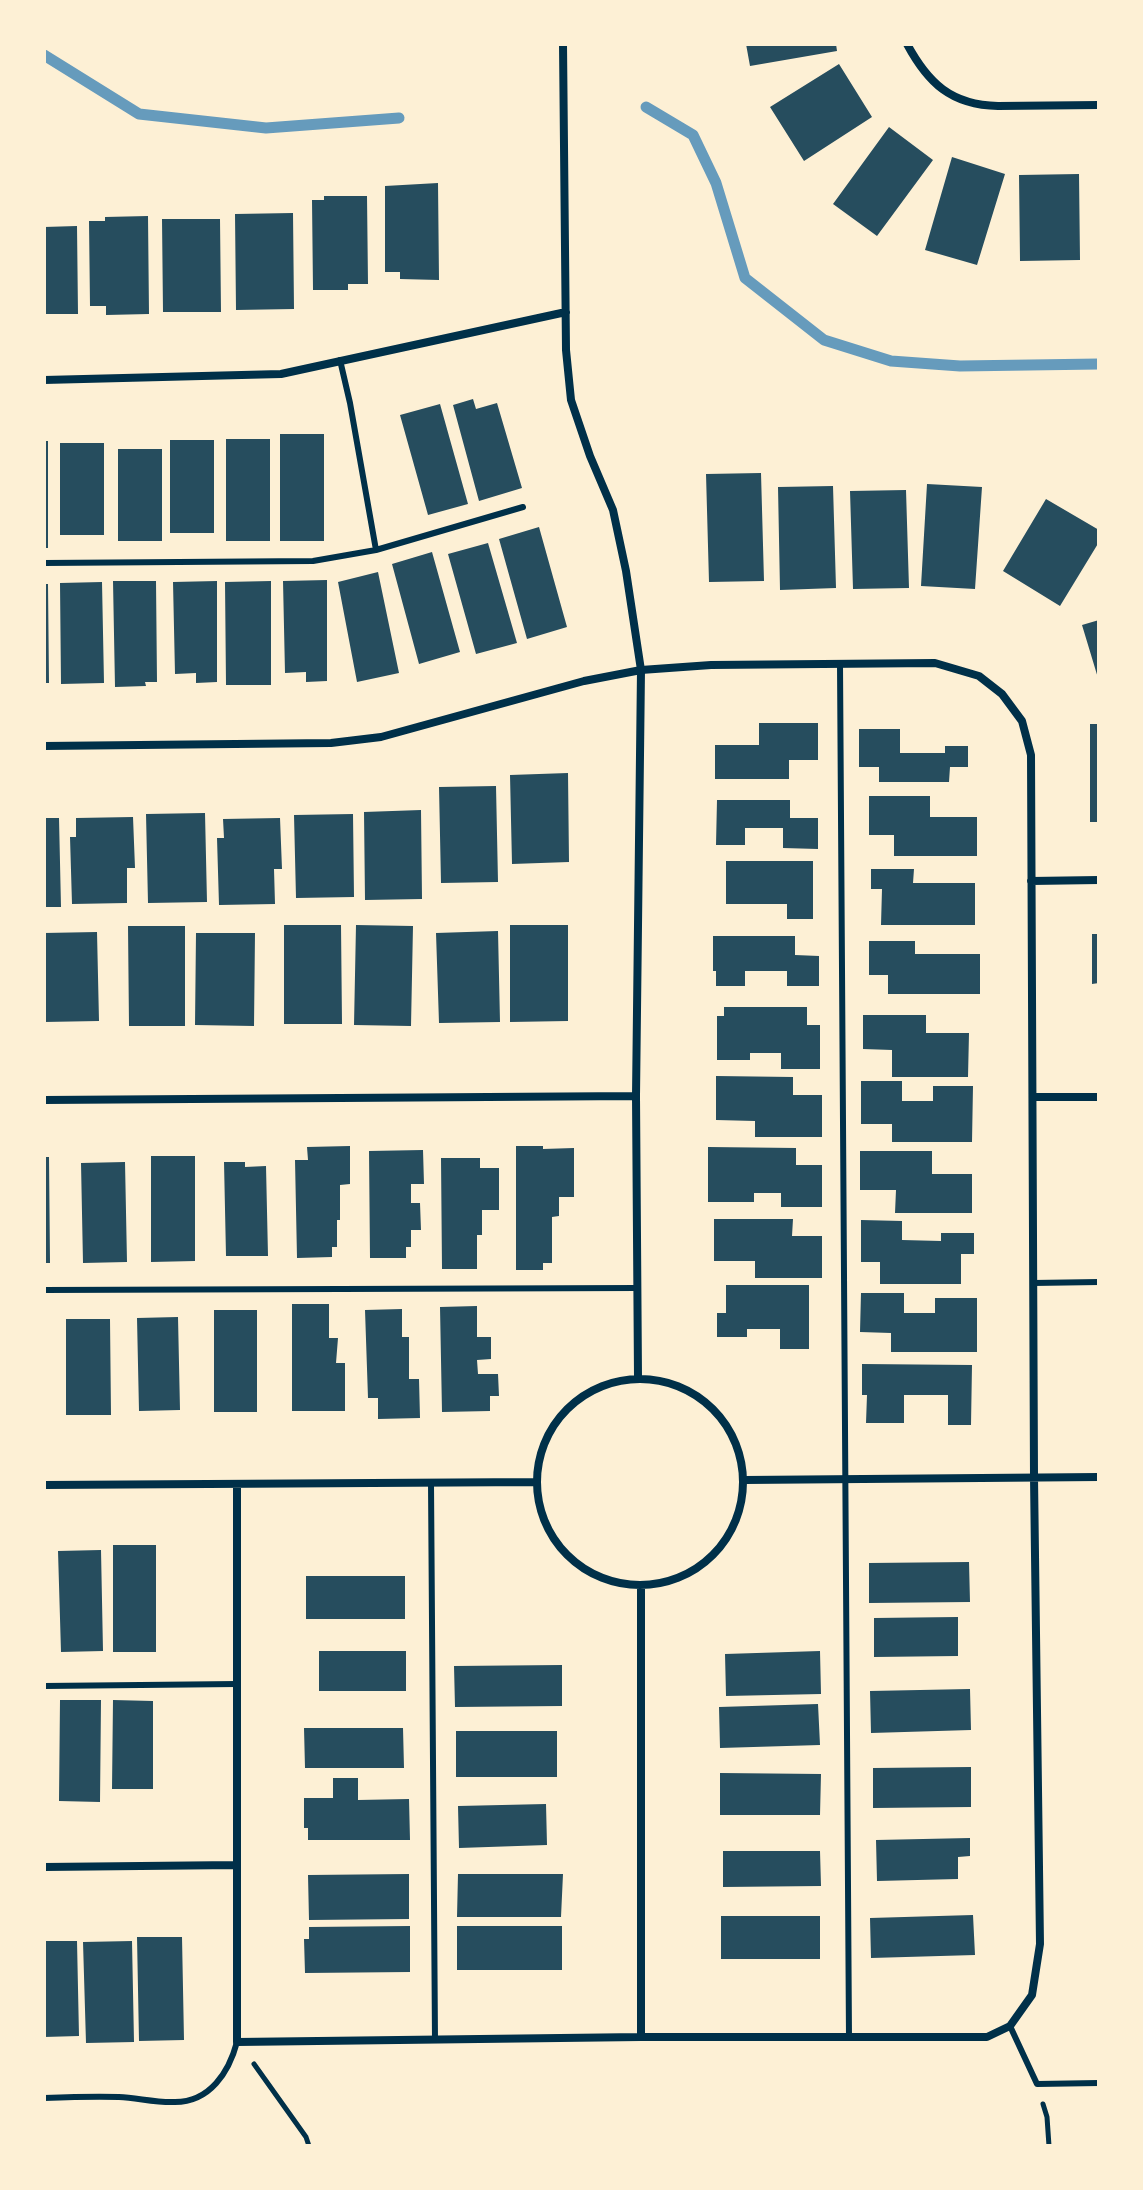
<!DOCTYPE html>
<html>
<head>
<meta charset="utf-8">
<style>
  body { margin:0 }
  #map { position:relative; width:1143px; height:2190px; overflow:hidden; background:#fdf0d5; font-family:Inter,sans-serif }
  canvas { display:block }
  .frame { position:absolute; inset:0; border:46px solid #fdf0d5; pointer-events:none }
</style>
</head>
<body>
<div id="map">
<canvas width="1143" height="2190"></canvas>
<div class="frame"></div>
</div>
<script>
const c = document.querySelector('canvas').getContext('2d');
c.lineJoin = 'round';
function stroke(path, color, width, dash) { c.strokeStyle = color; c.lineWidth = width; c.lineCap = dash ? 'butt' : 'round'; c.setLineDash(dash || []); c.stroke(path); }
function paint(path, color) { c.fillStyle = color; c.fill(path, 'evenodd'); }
stroke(new Path2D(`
  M44,55L139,114L266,128L399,118
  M646,107L693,135L716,183L745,278L824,340L891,361L960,366L1099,364`), '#669bbc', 11);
paint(new Path2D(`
  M746,44H836L837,51L750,66Z
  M839,64L872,117L804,161L770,107Z
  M889,127L933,160L877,236L833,204Z
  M952,157L1005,174L977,265L925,250Z
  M1079,174L1080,260L1020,261L1019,175Z
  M438,183L439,280L400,279V272H385V186Z
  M324,196H367L368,284H348V290H313L312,200H324Z
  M293,213L294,309L236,310L235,214Z
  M148,216L149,314L106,315V306H90L89,221H105V217Z
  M162,219H220L221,312H163Z
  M77,226L78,314H44V227Z
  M473,399L476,409L497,403L522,488L479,501L453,405Z
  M440,404L468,504L428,515L400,415Z
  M280,434H324V541H280Z
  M226,439H270V541H226Z
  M170,440H214V533H170Z
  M44,441H48V548H44Z
  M60,443H104V535H60Z
  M118,449H162V541H118Z
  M761,473L764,581L709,582L706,474Z
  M927,484L982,487L975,589L921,586Z
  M833,486L836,588L780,590L778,487Z
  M906,490L909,588L853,589L850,491Z
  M1046,499L1099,530V542L1060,606L1003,571Z
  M539,527L567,627L527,639L499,539Z
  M488,543L517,643L476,654L448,554Z
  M432,552L460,652L419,664L392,564Z
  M378,572L399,673L357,682L338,582Z
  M327,580V681L306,682V672L285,673L283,581Z
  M113,581H156L157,682H145L146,686L115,687Z
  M217,581V682L196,683V673L175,674L173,582Z
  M271,581V685H226L225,582Z
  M102,582L104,683L61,684L60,583Z
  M44,584H48L49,683H44Z
  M1099,620V678H1098L1082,625Z
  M759,723H818V760H789V779H715V745H759Z
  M1090,724H1099V822H1090Z
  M859,729H900V753H945V746H968V767H950L949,782H879V767H859Z
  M568,773L569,862L512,864L510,775Z
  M496,786L498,882L441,883L439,787Z
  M869,796H930V817H977V856H894V835H869Z
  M717,800H790V818H818V849L783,848V828H745V845H716Z
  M421,810L422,899L365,900L364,812Z
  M205,813L207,902L148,903L146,814Z
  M353,814L354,897L296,898L294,815Z
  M133,817L135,868H127V903L72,904L70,837H76V818Z
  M44,818H59L61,907H44Z
  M280,818L282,869H274L275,904L219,905L217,838H224L223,819Z
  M726,861H813V919H787V904H726Z
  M871,869H914L913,883H975V925H881L882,889H871Z
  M284,925H341L342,1024H284Z
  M356,925L413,926L411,1026L354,1025Z
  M510,925H568V1021L510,1022Z
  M128,926H185V1026H129Z
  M498,931L500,1022L439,1023L436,933Z
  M97,932L99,1021L44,1022V933Z
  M196,933H255L254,1026L195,1025Z
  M1092,934H1099V983L1092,984Z
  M713,936H795V955L819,956V986H787V971H745V986H716V971H713Z
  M869,941H915V954H980V994H888V975H869Z
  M724,1007H807V1025H820V1069H781V1053H750V1060H717V1016H724Z
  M863,1015H926V1033H969L968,1077H892V1050L863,1049Z
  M716,1076L793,1077V1095H822V1137H755V1121L716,1120Z
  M861,1081H902V1101H933V1086H973L972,1142H892V1124H861Z
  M350,1146V1184L340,1185V1220H337V1247H332V1257L297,1258L295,1160H308L307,1147Z
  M516,1146H543V1149L574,1148V1197H559V1216L552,1217V1263H543V1270H516Z
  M708,1147L796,1148V1165H822V1207H781V1193H754V1202H708Z
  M423,1150L424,1184H411V1203H420L421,1230H411V1247H406V1258H370L369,1151Z
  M860,1151H932V1174H972V1213H895L896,1190H860Z
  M151,1156H195V1261L151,1262Z
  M44,1157H49L50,1263H44Z
  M441,1158H480V1168H499V1210H482V1235H477V1269H442Z
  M125,1162L127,1262L83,1263L81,1163Z
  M224,1162H245V1167L266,1166L268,1256H226Z
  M714,1219H793L792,1236H822V1278H755V1261H714Z
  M861,1220L902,1221V1240L941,1241V1233H974V1254H961V1284H880V1262H861Z
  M726,1285H809V1349H780V1329H747V1337H717V1313H726Z
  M861,1293H904V1313H935V1298H977V1352H891V1333L860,1332Z
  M292,1304H329V1338H338L336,1363H345V1411H292Z
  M477,1306V1337H491V1359L477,1360L478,1374H498L499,1396H490V1411L442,1412L440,1307Z
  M402,1309V1337H409V1379H419L420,1418L378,1419V1398H368L365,1310Z
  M214,1310H257V1412H214Z
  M178,1317L180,1410L139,1411L137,1318Z
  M66,1319H110L111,1415H66Z
  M862,1364L972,1365L971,1425H948V1395H904V1423H866L867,1395H862Z
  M113,1545H156V1652H113Z
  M101,1550L103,1651L61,1652L58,1551Z
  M969,1562L970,1602L869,1603V1563Z
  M306,1576H405V1619H306Z
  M958,1617V1656L874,1657V1618Z
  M319,1651H406V1691H319Z
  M820,1651L821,1694L726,1696L725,1654Z
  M562,1665V1706L455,1707L454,1666Z
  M970,1689L971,1730L871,1733L870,1691Z
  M60,1700H101L100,1802L59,1801Z
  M113,1700L153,1701V1789H112Z
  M818,1704L820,1745L720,1748L719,1707Z
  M304,1728H403L404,1768H305Z
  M456,1731H557V1777H456Z
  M971,1767V1807L873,1808V1768Z
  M720,1773L821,1774L820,1815H720Z
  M333,1778H358V1800L409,1799L410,1840H308V1828H304V1798H333Z
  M546,1804L547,1845L459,1848L458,1806Z
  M970,1838V1856L958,1857V1879L877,1881L876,1840Z
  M723,1851H820L821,1886L723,1887Z
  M409,1874V1919L309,1920L308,1875Z
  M458,1874H563L561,1917H457Z
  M973,1915L975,1955L871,1958L870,1918Z
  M721,1916H820V1959H721Z
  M410,1926V1972L305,1973L304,1939H309V1927Z
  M457,1926H562V1970H457Z
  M137,1937H182L184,2040L139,2041Z
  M44,1941H77L79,2036L44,2037Z
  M132,1941L134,2042L86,2043L83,1942Z`), '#264d5e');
stroke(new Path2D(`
  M254,2064L306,2137L309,2146
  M1043,2104L1047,2117L1049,2146`), '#003049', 5);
stroke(new Path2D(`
  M340,360L350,403L376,550
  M44,563L313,561L376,550L523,507
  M840,664L849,2037
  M1033,1283L1099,1282
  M44,1290L637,1288
  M431,1483L435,2040
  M44,1686L237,1684
  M1010,2026L1037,2084L1099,2083
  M44,2098C69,2097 94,2096 119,2097C138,2098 157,2103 175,2102C210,2102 229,2072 237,2042`), '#003049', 6);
stroke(new Path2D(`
  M563,44L566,350L571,400L590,456L613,510L626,571L641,670L636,1096L638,1377
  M907,44C928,83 951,105 998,106L1099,105
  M44,380L281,374L566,312
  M44,746L331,743L381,737L584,681L641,670L711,665L935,663L979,676L1002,694L1022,721L1031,755L1034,1477L1040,1944L1032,1995L1010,2026L987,2037H641L237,2042V1484
  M1031,881L1099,880
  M1033,1097H1099
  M44,1100L636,1096
  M537 1482a103 103 0 1 1 206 0a103 103 0 1 1-206 0Z
  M745,1480L1099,1477
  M44,1485L536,1482
  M44,1867L237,1865
  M641,2037V1587`), '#003049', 8);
</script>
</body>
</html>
